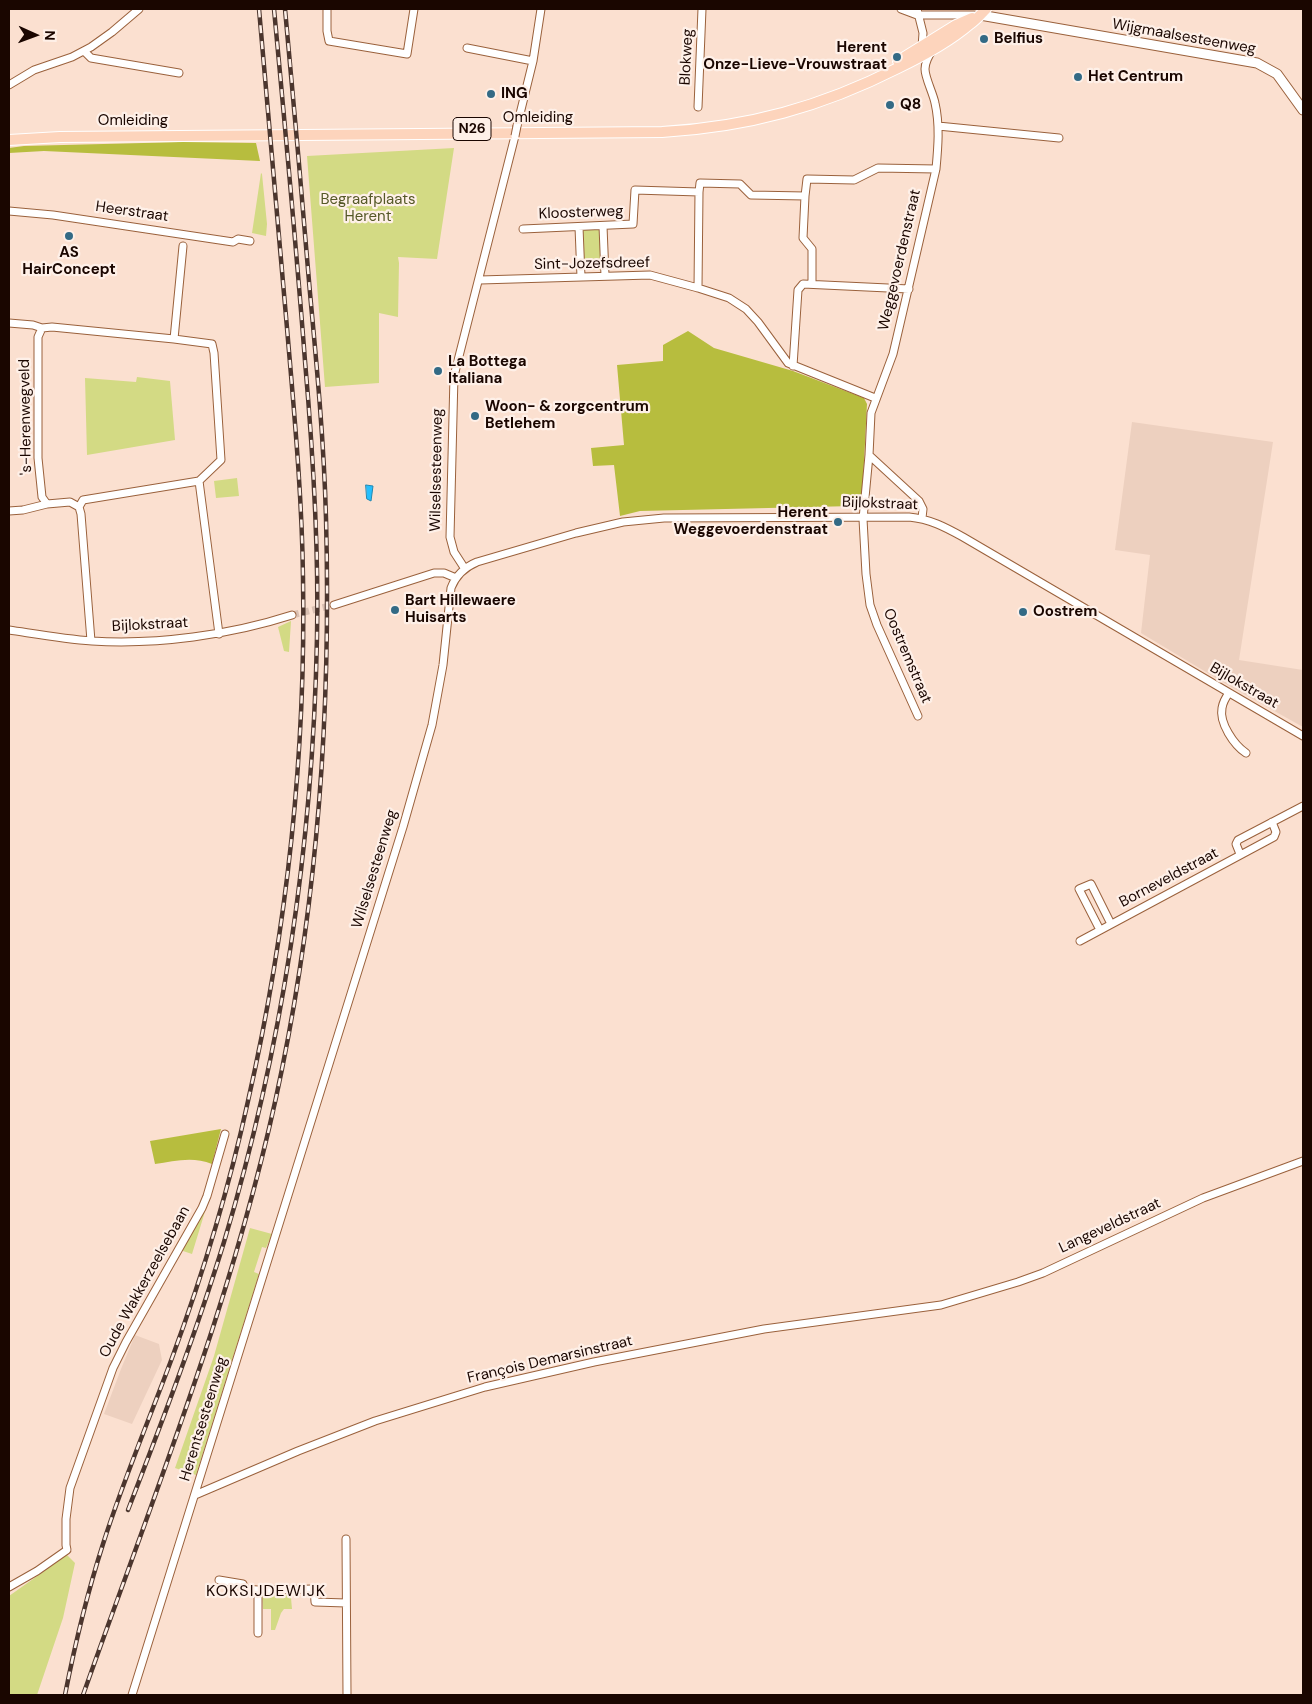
<!DOCTYPE html>
<html>
<head>
<meta charset="utf-8">
<style>
  body { margin:0 }
  #map { position:relative; width:1312px; height:1704px; overflow:hidden; background:#fbe0d0; font-family:"DM Sans",sans-serif }
  canvas { display:block }
  .frame { position:absolute; inset:0; border:10px solid #1a0600; pointer-events:none }
  .north { position:absolute; left:10px; top:10px; width:50px; height:50px; -webkit-text-stroke:4px #fef0e8; paint-order:stroke; rotate:92deg; font-size:14px; font-weight:700; line-height:20px; text-align:center; color:#1a0600 }
  .north::after { content:''; display:block; margin:auto; width:18px; height:22px; background:#1a0600; clip-path:polygon(50% 0,100% 100%,50% 72%,0 100%) }
</style>
</head>
<body>
<div id="map">
<canvas width="1312" height="1704"></canvas>
<div class="frame"></div>
<div class="north">N</div>
</div>
<script>
const c = document.querySelector('canvas').getContext('2d');
c.lineJoin = 'round';
function paint(path, color) { c.fillStyle = color; c.fill(path, 'evenodd'); }
function stroke(path, color, width, dash) { c.strokeStyle = color; c.lineWidth = width; c.lineCap = dash ? 'butt' : 'round'; c.setLineDash(dash || []); c.stroke(path); }
function label(font, color, halo, rows, align = 'center') {
  c.font = font + ' "DM Sans",sans-serif'; c.lineWidth = 4.5; c.setLineDash([]); c.textBaseline = 'middle'; c.strokeStyle = halo; c.fillStyle = color; for (const [text, x, y, turn = 0] of rows) {
    c.save(); c.translate(x, y); c.rotate((+turn || 0) * Math.PI / 180); c.textAlign = isNaN(turn) ? turn : align; if (halo) c.strokeText(text, 0, 0); c.fillText(text, 0, 0); c.restore();
  }
}
paint(new Path2D(`
  M1132,422L1273,442L1239,660L1303,670V727L1226,684L1141,633L1150,555L1115,550Z
  M135,1335L159,1344L162,1360L132,1424L104,1414L121,1369Z`), '#edd0bf');
paint(new Path2D(`
  M454,148L437,259L398,257L399,263L398,317L379,313V383L325,387L307,156Z
  M261,173L262,174L267,224L266,236L252,233Z
  M583,228H600L601,270H584Z
  M137,377L170,381L175,440L87,455L85,378L136,382Z
  M237,478L239,496L216,498L214,481Z
  M291,621L289,652L284,651L278,627Z
  M207,1205L192,1254L180,1250Z
  M250,1228L272,1234L266,1248L262,1247L254,1272L259,1274L196,1475L175,1468L214,1356Z
  M67,1555L75,1563L63,1618L37,1695H9V1596Z
  M268,1592H283L291,1598L292,1609H284L281,1613L275,1630H271V1609H263L262,1595H267Z`), '#d3da84');
paint(new Path2D(`
  M183,142L256,143L260,161L44,151L9,153V148L24,146Z
  M688,331L714,348L793,371L864,398L867,404L862,501L854,506L640,511L620,516L614,465L593,466L591,448L624,445L617,365L663,361V345Z
  M221,1129L212,1164C193,1156 174,1161 155,1164L150,1141Z`), '#b7bd3e');
const water = new Path2D(`
  M366,485L373,486L371,501L367,499Z`);
paint(water, '#26bffd');
stroke(water, '#2288b1', 1);
stroke(new Path2D(`
  M292,615L334,605`), '#d9bfb1', 7, [7, 3.5]);
const street = new Path2D(`
  M327,9V31L329,41L407,54L414,9
  M901,9L917,15H974
  M917,9L923,33L922,47
  M467,48L533,61
  M84,51L91,58L179,73
  M9,85L34,70L72,57L91,47L112,32L139,9
  M698,107L702,9
  M517,126L533,61L541,9
  M938,126L1059,138
  M805,196L803,238L812,249V283
  M9,211L53,215L233,242L238,239L250,241
  M603,226L605,276
  M579,227L581,277
  M523,229L633,224L635,190L699,192L700,183L740,184L751,195L805,196L807,179L854,180L878,168L936,169
  M480,280L650,275L698,288L729,298L746,309L758,322L788,363L875,398
  M698,288L699,192
  M9,323L33,325L42,328
  M174,339L183,246
  M793,366L798,290L803,284L909,289
  M869,455L863,519L866,574L870,605L877,625L918,716
  M79,507L83,500L199,481
  M9,511L23,510L47,504
  M922,518L923,509L919,501L869,455L871,413L893,354L936,169C938,147 940,125 935,103C933,93 925,78 925,69C925,63 929,55 932,51
  M465,569L454,552L450,537L454,376L515,136
  M334,605L434,573H444L456,578
  M9,630C36,634 64,639 92,641C157,645 230,635 292,615
  M91,641L81,514L79,507L70,502L47,504L42,497L38,458V337L42,328L52,327L174,339L212,344L214,353L221,460L199,481L219,634
  M1229,693C1226,697 1223,702 1222,708C1219,723 1234,745 1246,753
  M1240,854L1236,844L1238,840L1303,806
  M1100,930L1079,889L1091,884L1111,924
  M1080,941L1274,837L1276,832L1272,822
  M195,1495L298,1451L375,1421L485,1387L594,1362L764,1329L941,1305L1018,1282L1043,1273L1203,1198L1303,1161
  M346,1539L347,1695
  M219,1580L243,1584L244,1589L258,1590V1633
  M9,1587L37,1571L67,1550L66,1545V1519L70,1488L113,1368L126,1342L202,1208L207,1196L225,1134
  M258,1590L314,1589L315,1602L346,1603
  M132,1695L403,827L432,725L443,665L451,588C456,575 465,567 477,562L576,533L623,522L664,518L909,517C930,519 945,527 963,537L1303,736`);
const secondary = new Path2D(`
  M980,15L1257,63L1277,74L1303,110`);
const primary = new Path2D(`
  M898,61L956,25L972,18
  M9,140L60,137L662,132C748,127 821,107 898,68C923,56 949,42 970,24C976,20 981,14 986,9`);
stroke(street, '#9a613c', 9);
stroke(secondary, '#9a613c', 11);
stroke(primary, '#fff', 12);
stroke(street, '#fff', 7);
stroke(secondary, '#fff', 9);
stroke(primary, '#fdd4bc', 10);
const rail = new Path2D(`
  M128,1510C162,1422 196,1333 224,1242C283,1046 313,842 317,637C319,545 313,453 305,361C296,243 285,126 274,9
  M65,1695C75,1644 87,1594 103,1544C123,1481 149,1420 172,1358C203,1274 229,1188 248,1101C287,929 306,754 303,578C302,494 294,411 287,328C278,221 268,115 259,9
  M83,1695C156,1489 239,1284 282,1069C319,887 331,703 326,518C324,443 317,368 310,293C302,198 294,104 285,9`);
stroke(rail, '#4c362e', 4.5);
stroke(rail, '#fef0e8', 2.5, [8]);
const streetBridge = new Path2D(`
  M515,136L517,126`);
stroke(streetBridge, '#9a613c', 9, []);
stroke(streetBridge, '#fff', 7);
for (const [x, y, r, color] of [
  [984,39,5,"#336a85"],
  [897,57,5,"#336a85"],
  [1078,77,5,"#336a85"],
  [491,94,5,"#336a85"],
  [890,105,5,"#336a85"],
  [69,236,5,"#336a85"],
  [438,371,5,"#336a85"],
  [475,416,5,"#336a85"],
  [838,522,5,"#336a85"],
  [395,610,5,"#336a85"],
  [1023,612,5,"#336a85"]
]) { const dot = new Path2D(); dot.arc(x, y, r, 0, 2 * Math.PI); c.fillStyle = color; c.fill(dot); stroke(dot, '#fef0e8', 2); }
for (const [x, y, w] of [
  [472,129,38]
]) { const box = new Path2D(); box.roundRect(x - w / 2, y - 11.5, w, 23, 4); c.fillStyle = '#fef0e8'; c.fill(box); stroke(box, '#1a0600', 1); }
label('bold 14px', '#1a0600', null, [
  ["N26",472,129]
]);
label('15px', '#1a0600', '#fef0e8', [
  ["Wijgmaalsesteenweg",1184,37,10],
  ["Blokweg",687,57,-87],
  ["Omleiding",538,118],
  ["Omleiding",133,121],
  ["Heerstraat",132,212,8],
  ["Kloosterweg",581,213,-2],
  ["Weggevoerdenstraat",900,260,-77],
  ["Sint-Jozefsdreef",592,264,-1],
  ["'s-Herenwegveld",26,417,-91],
  ["Wilselsesteenweg",437,470,-89],
  ["Bijlokstraat",880,504,2],
  ["Bijlokstraat",150,625,-3],
  ["Oostremstraat",907,656,67],
  ["Bijlokstraat",1244,686,30],
  ["Wilselsesteenweg",375,869,-73],
  ["Borneveldstraat",1169,878,-28],
  ["Langeveldstraat",1110,1226,-25],
  ["Oude Wakkerzeelsebaan",145,1282,-61],
  ["François Demarsinstraat",550,1360,-13],
  ["Herentsesteenweg",204,1419,-73]
]);
label('bold 15px', '#1a0600', '#fef0e8', [
  ["Belfius",994,39],
  ["Herent",887,48,"right"],
  ["Onze-Lieve-Vrouwstraat",887,65,"right"],
  ["Het Centrum",1088,77],
  ["ING",501,94],
  ["Q8",900,105],
  ["AS",69,253,"center"],
  ["HairConcept",69,270,"center"],
  ["La Bottega",448,362],
  ["Italiana",448,379],
  ["Woon- & zorgcentrum",485,407],
  ["Betlehem",485,424],
  ["Herent",828,513,"right"],
  ["Weggevoerdenstraat",828,530,"right"],
  ["Bart Hillewaere",405,601],
  ["Huisarts",405,618],
  ["Oostrem",1033,612]
], 'left');
label('15px', '#555827', '#fef0e8', [
  ["Begraafplaats",368,200],
  ["Herent",368,217]
]);
c.letterSpacing = '1px';
label('16px', '#1a0600', '#fef0e8', [
  ["KOKSIJDEWIJK",266,1592]
]);
c.letterSpacing = '0px';
</script>
</body>
</html>
